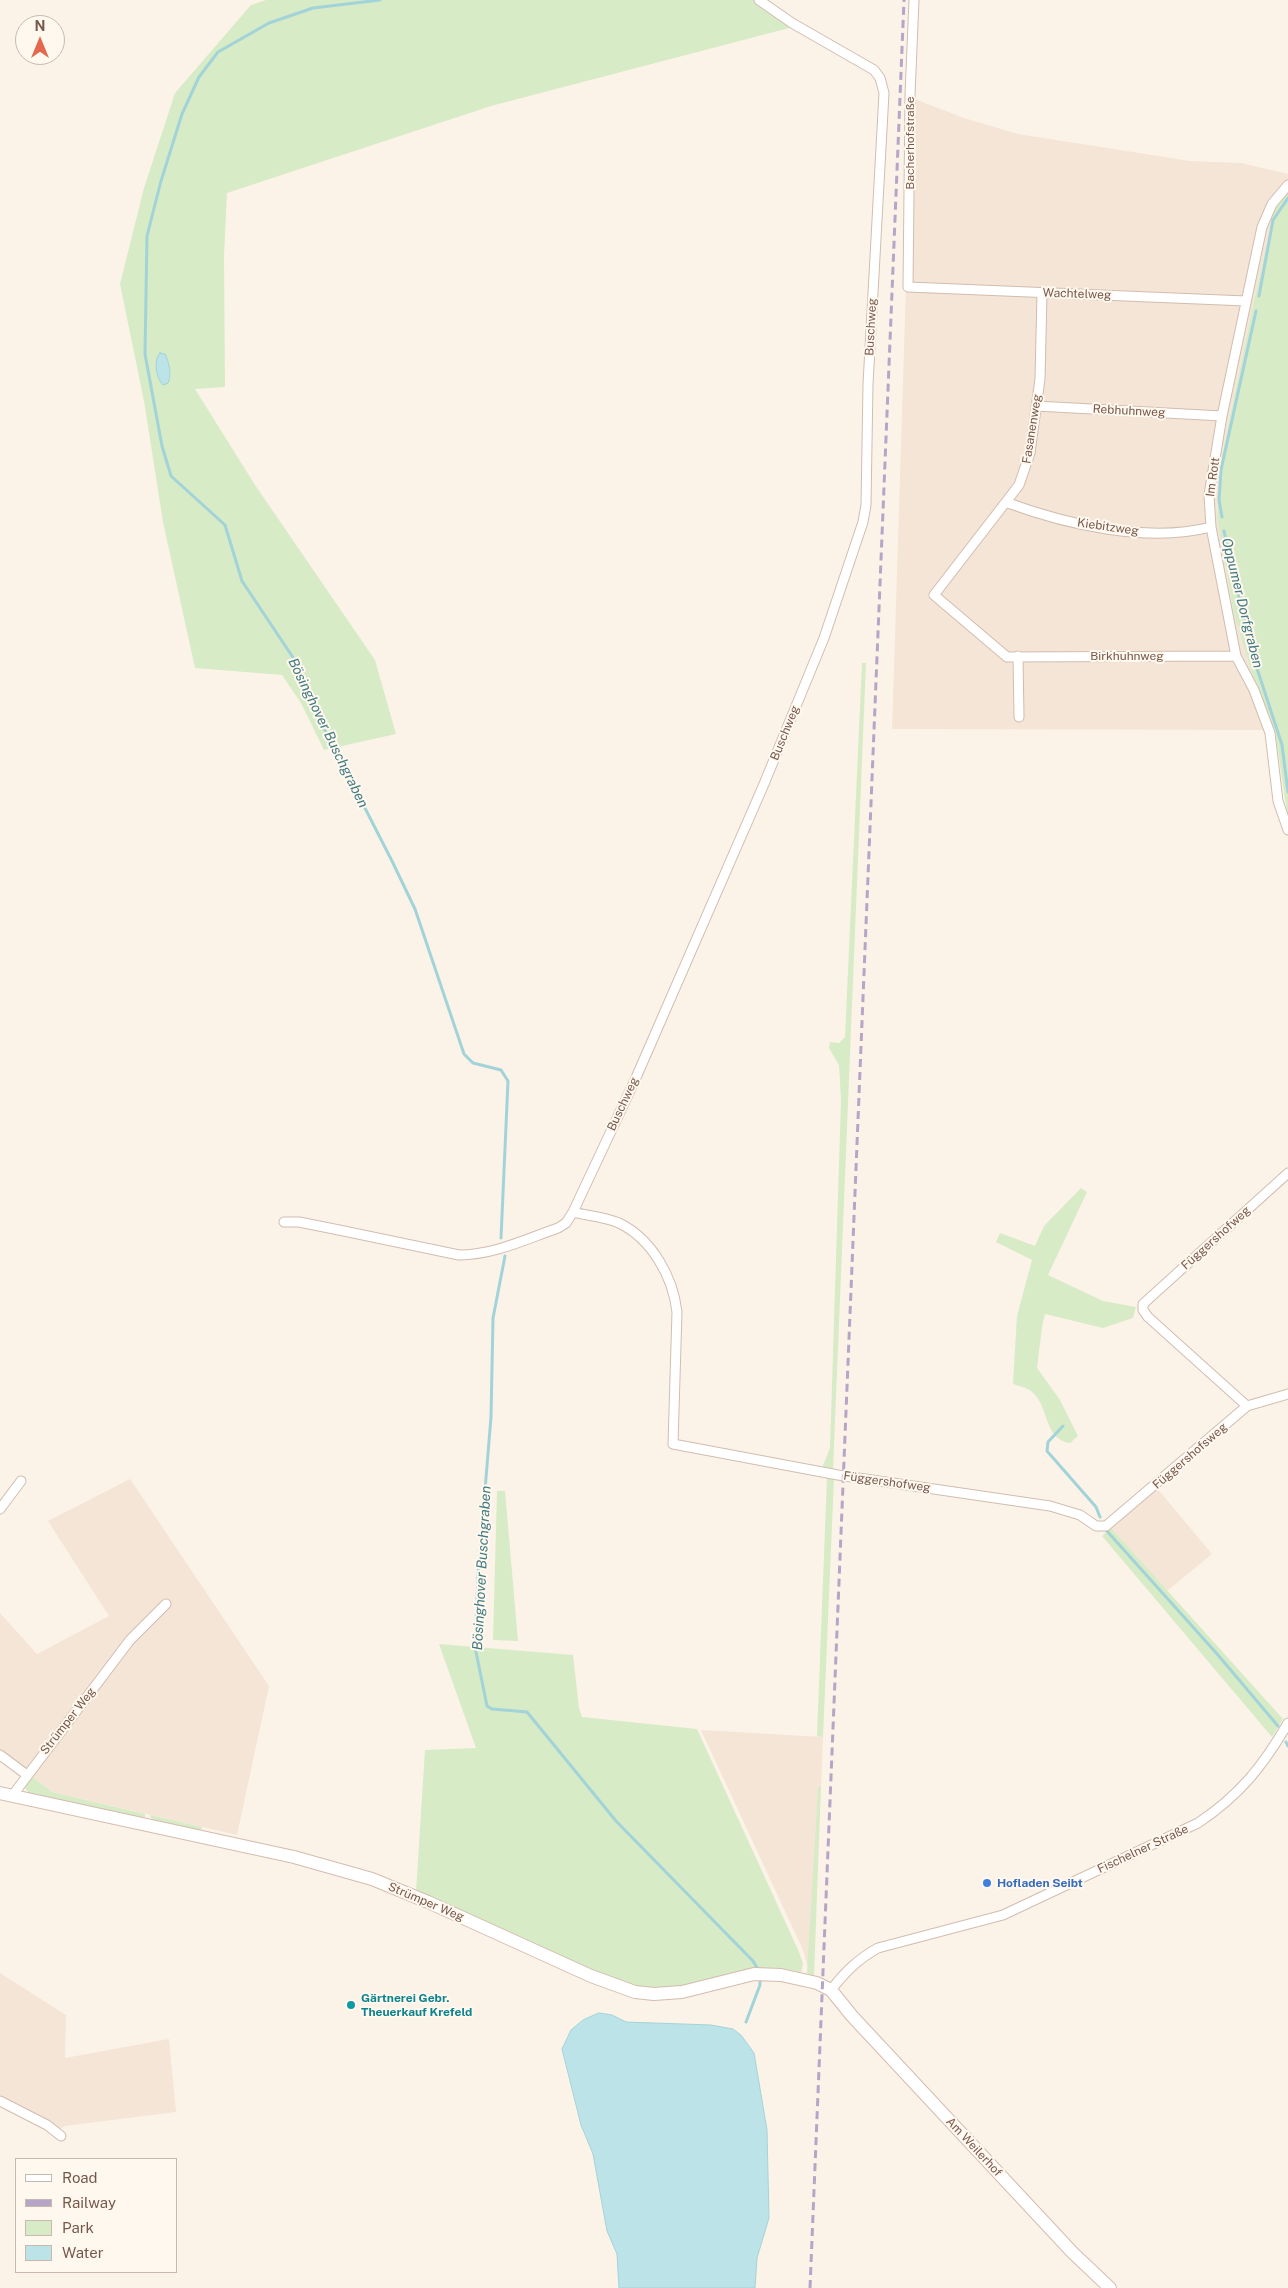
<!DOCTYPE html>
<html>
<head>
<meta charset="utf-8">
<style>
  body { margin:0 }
  #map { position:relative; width:1288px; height:2288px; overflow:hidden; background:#fcf3e8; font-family:"Public Sans",sans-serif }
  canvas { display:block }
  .legend { position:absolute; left:15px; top:2158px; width:162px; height:115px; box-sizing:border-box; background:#fff8ef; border:1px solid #c9b8ae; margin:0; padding:6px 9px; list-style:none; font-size:15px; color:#77594c }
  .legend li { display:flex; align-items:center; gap:10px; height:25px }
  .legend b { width:25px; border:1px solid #c9b8ae }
  .north { position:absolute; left:15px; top:15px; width:50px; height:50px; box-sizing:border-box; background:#fff8ef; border:1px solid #c9b8ae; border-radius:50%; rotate:0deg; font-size:14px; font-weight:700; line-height:20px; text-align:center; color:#77594c }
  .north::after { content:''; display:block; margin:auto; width:18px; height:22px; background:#e5684e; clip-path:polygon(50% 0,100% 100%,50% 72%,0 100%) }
</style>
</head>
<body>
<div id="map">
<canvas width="1288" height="2288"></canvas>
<ul class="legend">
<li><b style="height:6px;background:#fff"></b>Road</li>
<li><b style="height:6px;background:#b6a5c7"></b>Railway</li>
<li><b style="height:14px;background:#d7ebc6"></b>Park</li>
<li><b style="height:14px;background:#bce3e7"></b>Water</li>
</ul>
<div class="north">N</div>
</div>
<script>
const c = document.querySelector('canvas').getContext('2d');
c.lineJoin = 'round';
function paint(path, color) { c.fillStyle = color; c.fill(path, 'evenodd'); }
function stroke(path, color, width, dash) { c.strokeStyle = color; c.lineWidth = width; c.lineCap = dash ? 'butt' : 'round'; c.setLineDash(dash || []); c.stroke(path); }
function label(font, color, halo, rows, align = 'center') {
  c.font = font + ' "Public Sans",sans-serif'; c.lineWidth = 4; c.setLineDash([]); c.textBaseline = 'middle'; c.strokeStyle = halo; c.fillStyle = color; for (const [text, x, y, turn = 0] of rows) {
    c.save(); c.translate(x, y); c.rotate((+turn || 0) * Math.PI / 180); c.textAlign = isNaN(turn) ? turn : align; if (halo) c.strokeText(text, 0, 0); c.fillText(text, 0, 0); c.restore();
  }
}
paint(new Path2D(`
  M912,98L964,118L1018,134L1190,161L1241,163L1288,174V185L1274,211L1254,301L1220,463L1217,518L1234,615L1252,674L1275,730L892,729Z
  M130,1479L269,1686L237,1835L52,1792L0,1752V1613L37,1654L109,1616L48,1521Z
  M1156,1487L1212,1554L1167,1591L1111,1528L1115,1521Z
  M701,1730L823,1737L821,1787L818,1788L808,1968L803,1950Z
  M0,1973L66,2015L65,2058L169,2039L176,2112L65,2126L52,2134L0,2105Z`), '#f4e5d6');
paint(new Path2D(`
  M266,0H756L793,27L491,106L227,193L224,256L225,387L195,389L255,485L375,660L396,734L324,750L301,703L282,675L195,668L163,522L144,401L120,284L144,188L175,93L251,5Z
  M1288,185V820L1275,730L1252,674L1234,615L1217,518L1221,460L1254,301L1274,211Z
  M862,663H866L833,1470L822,1468L830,1448L841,1100L839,1065L829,1048L830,1042L839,1043L845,1037Z
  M1081,1188L1087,1192L1048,1275L1103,1301L1136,1307L1133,1318L1103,1328L1045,1314L1042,1327L1037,1368L1060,1400L1078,1436L1070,1443C1043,1439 1050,1407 1032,1392C1028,1388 1019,1386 1013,1384L1017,1316L1032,1260L996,1242L1000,1233L1035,1246L1044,1226Z
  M827,1477L834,1478L823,1737L817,1736Z
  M497,1491H505L518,1641L493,1640Z
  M1111,1528L1283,1719L1272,1737L1102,1536Z
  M439,1644L573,1655L579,1708L582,1717L697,1729L799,1952L803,1964L801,1972L785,1969H767L682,1989H634L416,1892L425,1750L476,1748Z
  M30,1775L52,1792L145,1814V1817L138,1819L32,1797L25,1788L26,1782Z
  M818,1787H821L814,1976L807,1973Z
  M150,1815L202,1827L201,1831L153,1822Z`), '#d7ebc6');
const water = new Path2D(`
  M160,353L165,354C169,362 172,375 168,383L163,385C156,378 153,360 160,353Z
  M599,2013L612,2015L626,2022L711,2025L733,2029L741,2035L754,2053L767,2130L769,2218L757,2258L755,2288H619L617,2254L607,2231L593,2154L581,2125L562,2049L571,2030L583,2020Z`);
paint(water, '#bce3e7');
stroke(water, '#a2d3d8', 1);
stroke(new Path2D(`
  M380,0L313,8L269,23L218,52L199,77L182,114L161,181L147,236L145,354L162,446L171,476L225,525L242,581L296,662L299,679L392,861L415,909L464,1054L473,1063L501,1070L508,1081L501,1238
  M1259,296L1273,220L1288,198
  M1222,517L1219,500L1221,470L1256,311
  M1224,531L1251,650L1282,745L1288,792
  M505,1256L493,1318L491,1417L478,1575L475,1647L487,1706L492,1709L527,1712L616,1821L753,1961L759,1971
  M1063,1426L1048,1442L1047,1451L1096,1507L1100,1517
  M1106,1530L1218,1655L1278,1726
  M1286,1742L1288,1746
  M746,2022L760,1985V1978`), '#a2d3d8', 3);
const street = new Path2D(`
  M759,0L792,23L874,70L880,78L884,93L868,384L866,505L863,522L824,638L764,784L635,1080L573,1212C588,1216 605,1217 619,1223C652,1239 673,1277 677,1312L673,1444L838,1475L1050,1506L1080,1515L1096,1526H1106L1247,1406L1288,1394
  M914,0L910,95L908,287L1246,301
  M1288,185L1272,204L1262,227L1222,416L1209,495L1211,527L1236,656L1254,690L1270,733L1278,801L1288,830
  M1042,293L1040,379L1030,453L1019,485L934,595L1007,657L1236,656
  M1036,406L1222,416
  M1008,503C1068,525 1148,543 1211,527
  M1018,656L1019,717
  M284,1222H299L339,1230L459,1255C494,1255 526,1239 558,1228L566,1223L573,1212
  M1247,1406L1148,1317L1143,1310V1304L1288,1173
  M0,1509L21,1481
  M0,1755L27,1775
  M12,1796L130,1640L166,1604
  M831,1990C845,1972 858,1959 878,1948L1003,1915L1198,1823C1240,1795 1263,1766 1288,1723
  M0,2101L47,2125L61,2136`);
const secondary = new Path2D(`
  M0,1793L294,1857L372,1879L428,1902L591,1976L635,1992L654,1994L682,1992L754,1974L781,1975L817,1983L831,1990L852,2016L1072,2252L1110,2288`);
stroke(street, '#d1bdb0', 11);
stroke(secondary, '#d4bcae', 14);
stroke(street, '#fff', 9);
stroke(secondary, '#fff', 12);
stroke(new Path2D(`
  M810,2288L904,0`), '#b6a5c7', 3, [8, 5]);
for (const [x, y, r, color] of [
  [987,1883,5,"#3f7fe0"],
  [351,2005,5,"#0f9aa8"]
]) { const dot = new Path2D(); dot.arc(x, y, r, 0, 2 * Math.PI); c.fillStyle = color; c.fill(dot); stroke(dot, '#fff8ef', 2); }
label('12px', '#77594c', '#fff8ef', [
  ["Bacherhofstraße",910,143,-90],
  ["Wachtelweg",1077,294,2],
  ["Buschweg",871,327,-87],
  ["Rebhuhnweg",1129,411,3],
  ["Fasanenweg",1032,429,-81],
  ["Im Rott",1213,477,-82],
  ["Kiebitzweg",1108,527,8],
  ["Birkhuhnweg",1127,656],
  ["Buschweg",785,733,-68],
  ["Buschweg",623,1104,-65],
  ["Függershofweg",1216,1238,-42],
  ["Függershofsweg",1190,1456,-41],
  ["Függershofweg",887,1482,8],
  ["Strümper Weg",68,1721,-52],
  ["Fischelner Straße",1143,1849,-25],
  ["Strümper Weg",426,1902,23],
  ["Am Weilerhof",974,2147,47]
]);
label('bold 12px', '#366cbe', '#fff8ef', [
  ["Hofladen Seibt",997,1883]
], 'left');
label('bold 12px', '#0d838f', '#fff8ef', [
  ["Gärtnerei Gebr.",361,1998],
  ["Theuerkauf Krefeld",361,2012]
], 'left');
label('italic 14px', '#427b83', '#fff8ef', [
  ["Oppumer Dorfgraben",1242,603,76],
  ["Bösinghover Buschgraben",328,733,64],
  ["Bösinghover Buschgraben",482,1568,-87]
]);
</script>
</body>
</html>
